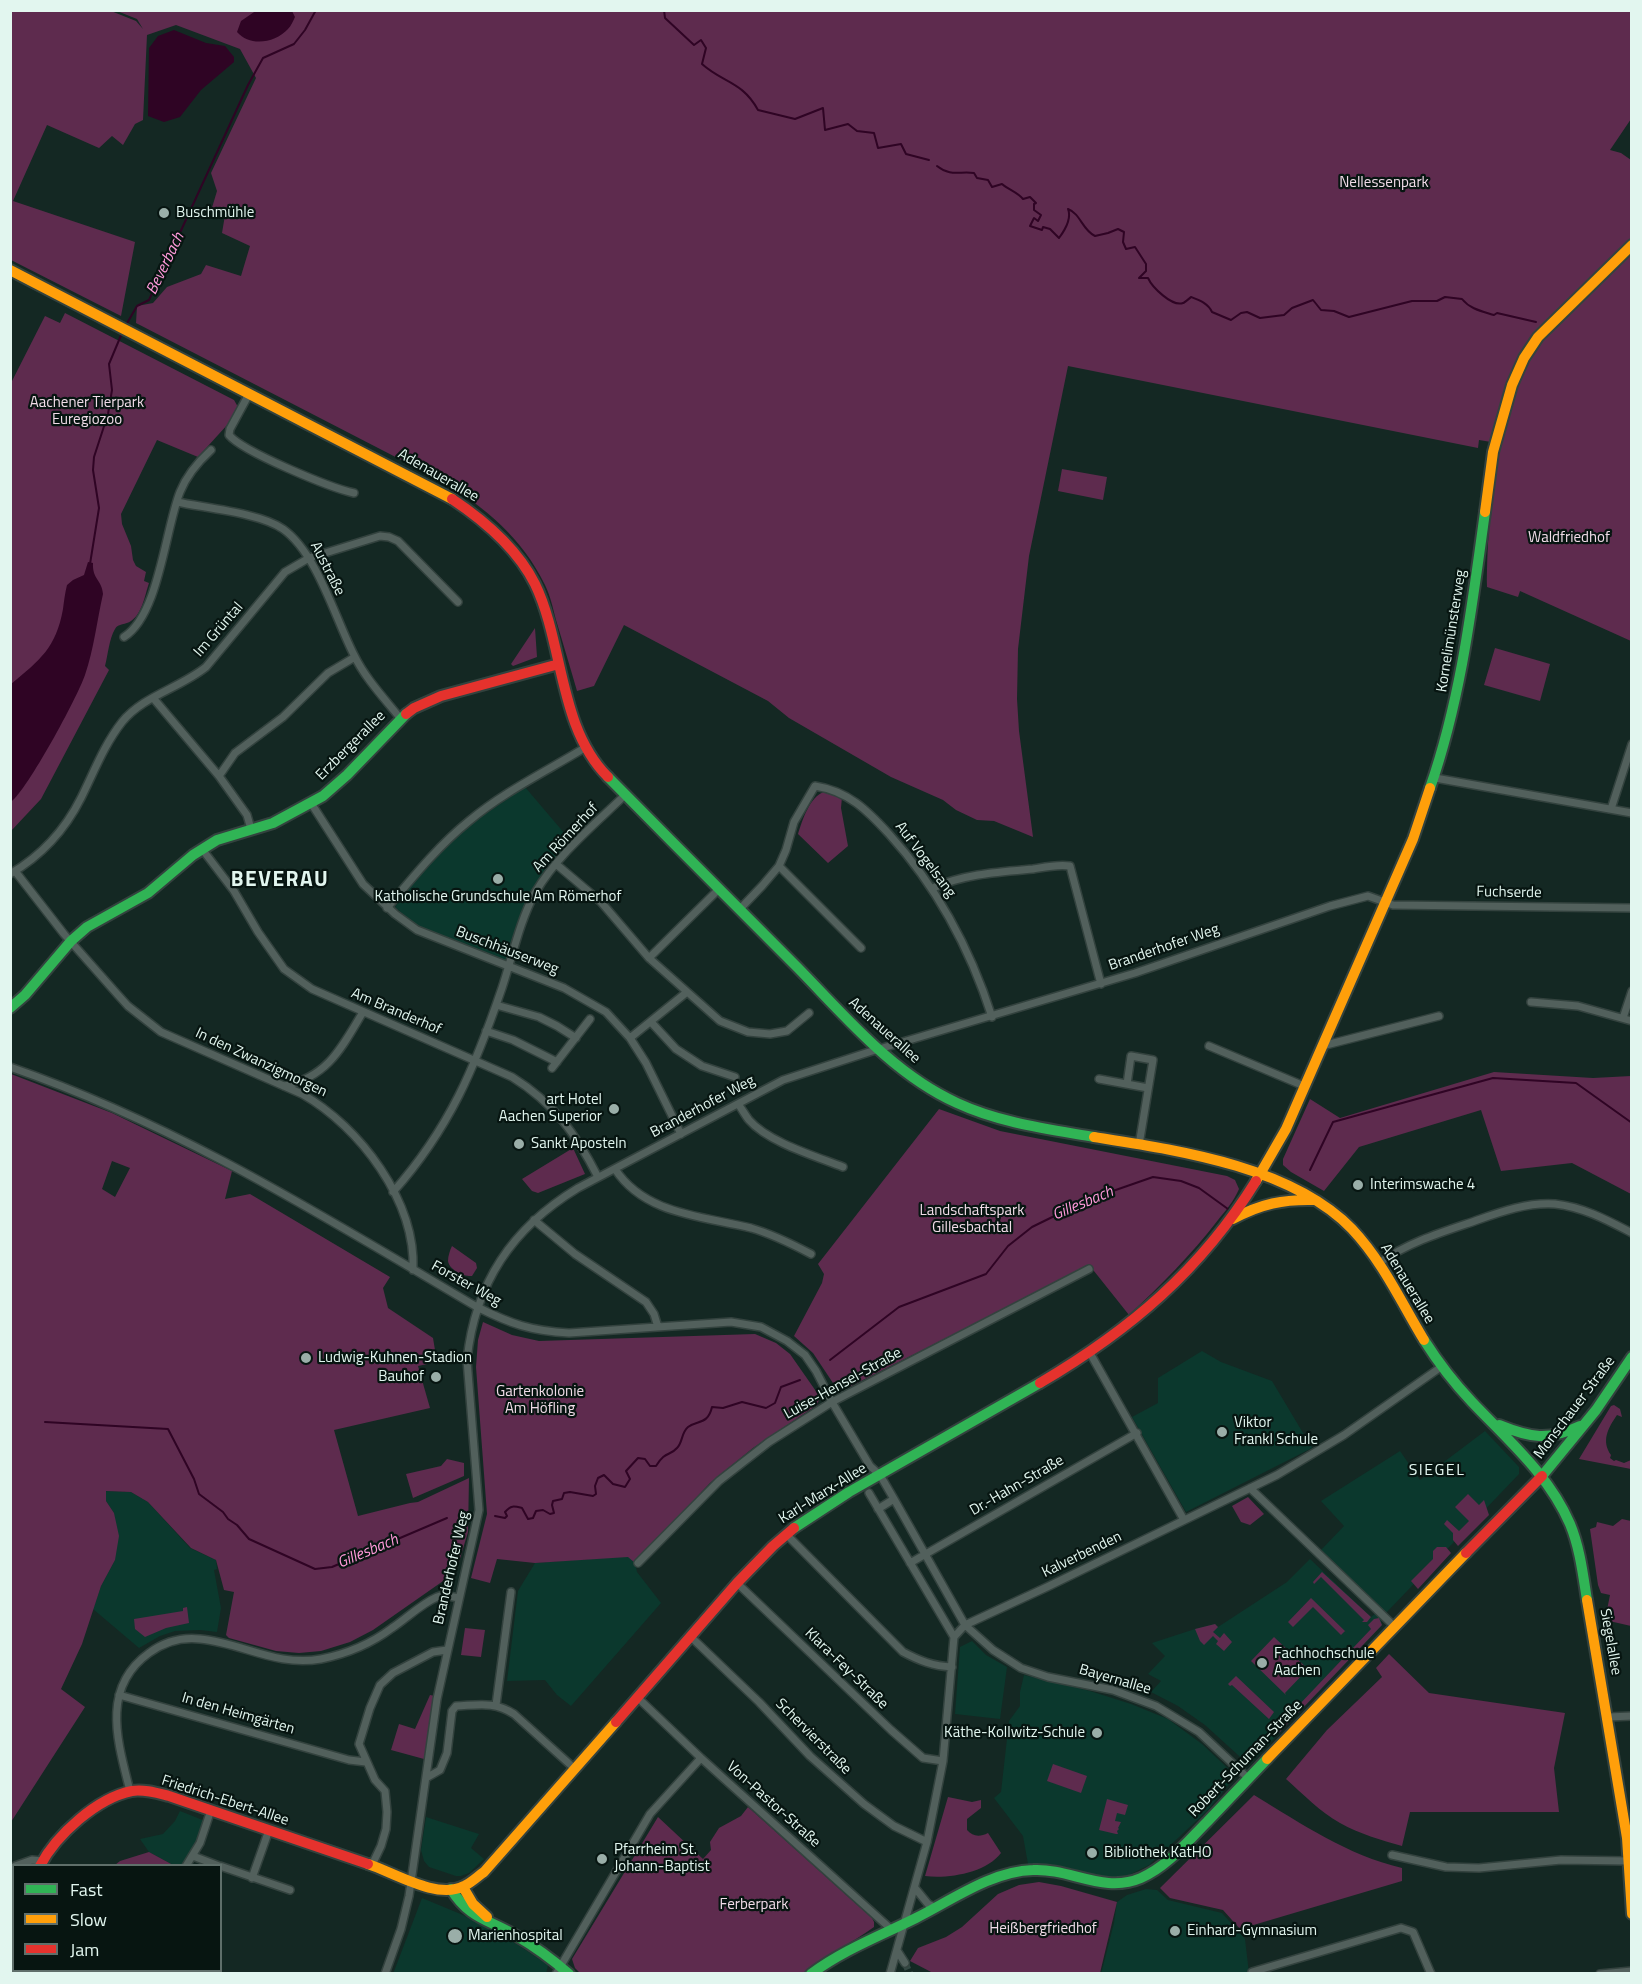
<!DOCTYPE html>
<html>
<head>
<meta charset="utf-8">
<style>
  body { margin:0 }
  #map { position:relative; width:1642px; height:1984px; overflow:hidden; background:#142823; font-family:"Titillium Web",sans-serif }
  canvas { display:block }
  .frame { position:absolute; inset:0; border:12px solid #e2f6ef; pointer-events:none }
  .legend { position:absolute; left:12px; top:1864px; width:210px; height:108px; box-sizing:border-box; background:#071511; border:2px solid #5f6f6a; margin:0; padding:8px 10px; list-style:none; font-size:18px; color:#e2f6ef }
  .legend li { display:flex; align-items:center; gap:12px; height:30px }
  .legend b { width:30px; border:2px solid #5f6f6a }
</style>
</head>
<body>
<div id="map">
<canvas width="1642" height="1984"></canvas>
<div class="frame"></div>
<ul class="legend">
<li><b style="height:8px;background:#30b455"></b>Fast</li>
<li><b style="height:8px;background:#ff9f0a"></b>Slow</li>
<li><b style="height:8px;background:#e5322d"></b>Jam</li>
</ul>
</div>
<script>
const c = document.querySelector('canvas').getContext('2d');
c.lineJoin = 'round';
function paint(path, color) { c.fillStyle = color; c.fill(path, 'evenodd'); }
function stroke(path, color, width, dash) { c.strokeStyle = color; c.lineWidth = width; c.lineCap = dash ? 'butt' : 'round'; c.setLineDash(dash || []); c.stroke(path); }
function label(font, color, halo, rows, align = 'center') {
  c.font = font + ' "Titillium Web",sans-serif'; c.lineWidth = 4.5; c.setLineDash([]); c.textBaseline = 'middle'; c.strokeStyle = halo; c.fillStyle = color; for (const [text, x, y, turn = 0] of rows) {
    c.save(); c.translate(x, y); c.rotate((+turn || 0) * Math.PI / 180); c.textAlign = isNaN(turn) ? turn : align; if (halo) c.strokeText(text, 0, 0); c.fillText(text, 0, 0); c.restore();
  }
}
paint(new Path2D(`
  M525,787L565,834L560,839L567,847L545,871L529,896L507,962L434,933L413,923L395,907L415,879L466,827Z
  M1202,1351L1221,1362L1272,1381L1312,1448L1186,1512L1132,1417L1158,1403V1378Z
  M1485,1431L1519,1467V1474L1386,1613L1321,1550L1344,1526L1321,1501L1400,1451L1420,1480Z
  M106,1491L131,1492L148,1502L190,1548L216,1560L217,1569L214,1570L221,1608L217,1632L200,1630L175,1631L160,1636L139,1648L93,1609L101,1586L115,1560L114,1513L106,1501Z
  M628,1556L635,1563L637,1572L661,1603L571,1706L557,1695L545,1680L507,1681L518,1591L535,1563Z
  M1310,1559L1371,1617L1375,1614L1381,1620L1382,1625L1249,1765L1205,1725L1178,1706L1151,1692L1161,1681L1148,1674L1165,1656L1152,1643L1195,1629L1215,1624L1218,1627L1287,1582Z
  M972,1641L986,1655L1007,1667L1000,1719L955,1714L960,1647Z
  M1024,1675L1090,1691L1131,1704L1168,1719L1202,1744L1236,1776L1207,1811L1149,1865L1129,1875L1108,1878L1056,1865L1028,1864L1023,1836L994,1798L1001,1792L1009,1721L1020,1706V1692Z
  M180,1811L205,1821L199,1843L185,1865H173L149,1852L140,1839L163,1834L175,1821Z
  M426,1817L479,1834L471,1848L484,1859L469,1873L461,1876H456L429,1867L424,1861L421,1850Z
  M1146,1889L1157,1890L1168,1900L1222,1913L1245,1939L1249,1973L1101,1974L1114,1923L1117,1902L1127,1895Z
  M422,1898L463,1915L515,1943L548,1965L546,1974H393Z`), '#0b382d');
paint(new Path2D(`
  M10,11H111L136,21L143,29L137,19L117,11H1631V119L1610,150L1621,153L1631,160V239L1539,327L1522,350L1508,380L1491,442L1479,440L1478,448L1068,366L1029,556L1018,649L1017,699L1019,731L1033,837L994,821L977,820L956,810L943,800L891,777L789,718L768,701L624,625L594,686L577,691C570,667 563,643 556,620C553,608 550,595 545,585C523,539 485,507 442,481L136,323L137,306L153,303L167,287L201,274L206,265L241,276L250,246L222,233L225,215L211,211L217,191L211,173L256,78L240,49L176,25L147,35L143,120L135,124L123,145L112,136L99,148L47,125L13,201L135,242L121,316L11,260Z
  M1631,248V641L1520,591L1518,597L1487,587C1487,518 1497,394 1541,339C1549,329 1560,319 1570,310C1590,289 1611,268 1631,248Z
  M65,313L234,400L238,407L228,424L198,457L157,440L121,514L122,524L131,546L133,560L136,566L146,572L144,581L149,583C145,595 142,614 131,621C126,625 118,623 115,629C109,639 108,655 105,666L109,670L41,799L11,831V383L45,316L60,323Z
  M1062,469L1107,477L1103,500L1058,491Z
  M535,628L537,657L513,666L511,664Z
  M1495,648L1550,664L1540,701L1484,685Z
  M824,792L842,797L841,808L848,846L828,863L798,834C802,821 810,796 824,792Z
  M1494,1072L1593,1078L1631,1076V1194L1572,1163L1501,1171L1481,1110L1359,1147L1324,1191L1291,1172L1283,1165V1159L1310,1099L1340,1118Z
  M11,1074L112,1113L232,1171L225,1199L250,1194L390,1277L383,1288L388,1308L433,1338L437,1362L418,1366L430,1408L334,1430L358,1516L410,1503L418,1502L469,1478L468,1532L456,1572L373,1630L350,1642L321,1651L299,1653L276,1651L229,1638L226,1635L234,1592L224,1590L216,1560L191,1548L148,1502L131,1492L106,1491V1501L114,1513L119,1536L115,1560L101,1586L82,1644L61,1689L85,1707L11,1822ZM112,1161L130,1168L115,1197L102,1189Z
  M939,1109L1000,1131L1227,1176L1235,1180L1239,1189C1234,1201 1226,1210 1218,1220C1191,1255 1161,1285 1129,1315L1090,1266L839,1392L813,1353L794,1336L822,1283L824,1274L818,1264Z
  M573,1148L585,1174L538,1193L532,1191L522,1179Z
  M452,1246L476,1263L477,1268L472,1276C465,1277 449,1270 448,1261C448,1256 450,1250 452,1246Z
  M483,1322L512,1335L539,1341L755,1334L776,1343L790,1354L820,1397L817,1405L753,1448L710,1483L635,1563L628,1557L535,1563L497,1559L490,1583L471,1578L487,1514L476,1367L478,1340Z
  M1614,1405L1620,1409L1622,1417L1617,1415C1608,1428 1601,1441 1611,1455L1610,1458L1614,1461L1616,1460L1624,1463L1631,1460V1469L1579,1459L1611,1406Z
  M447,1459L464,1463V1476L413,1498L406,1474L441,1466Z
  M1468,1494L1479,1505L1484,1500L1489,1515L1458,1546L1453,1540V1533L1444,1524L1447,1520L1459,1531L1469,1521L1455,1507Z
  M1248,1497L1264,1514L1250,1525L1241,1522L1232,1506Z
  M1622,1519L1631,1521V1626L1605,1620L1610,1595L1601,1593L1598,1585L1590,1529L1596,1527L1597,1522L1613,1526Z
  M1437,1547H1446L1451,1553L1418,1589L1411,1581L1433,1559V1551Z
  M1322,1572L1371,1617L1367,1622H1362L1364,1620L1321,1577L1314,1584L1313,1582Z
  M1311,1598L1347,1633L1345,1631L1341,1635L1313,1607L1293,1627L1288,1622Z
  M187,1607L189,1623L166,1628L145,1637L135,1629L134,1619L183,1611V1608Z
  M1379,1618L1382,1625L1279,1733L1277,1731L1280,1727L1279,1726L1371,1629L1368,1625L1374,1619Z
  M1215,1624L1218,1627L1213,1632L1220,1638L1224,1633L1232,1642L1224,1651L1216,1644L1218,1641L1213,1636L1204,1645L1200,1641L1195,1629Z
  M465,1628L485,1630L481,1657L461,1655Z
  M1274,1637L1310,1671L1307,1670L1285,1693L1286,1695L1251,1661Z
  M1389,1654L1429,1693L1565,1713L1554,1768L1559,1812H1410L1402,1846C1381,1840 1360,1834 1340,1823C1320,1812 1303,1794 1286,1779L1327,1730L1382,1677L1376,1668Z
  M1236,1676L1274,1712L1269,1719L1232,1685L1230,1686L1228,1684Z
  M430,1695L435,1696L424,1759L391,1750L399,1724L415,1729Z
  M1053,1764L1087,1776L1081,1793L1047,1781Z
  M1254,1795C1302,1824 1347,1855 1402,1868V1881L1240,1929L1223,1910L1170,1898L1160,1888Z
  M948,1797L972,1802L981,1800V1808L967,1819V1830C973,1837 980,1837 988,1833L1001,1853C986,1873 948,1879 925,1876Z
  M1107,1799L1128,1805L1125,1815L1117,1813L1115,1821L1121,1822L1118,1828L1119,1829L1117,1831L1118,1834H1116L1099,1830Z
  M748,1807L872,1918L874,1922V1927C851,1944 826,1955 804,1973H580L575,1968L572,1959L658,1817L703,1859L711,1850L710,1842L719,1828L741,1816Z
  M149,1852L173,1865H115L120,1861Z
  M1039,1882L1061,1886L1117,1902L1100,1973H933L910,1961L918,1948L946,1937L962,1927L998,1894L1019,1885Z`), '#5e2b4e');
paint(new Path2D(`
  M257,10L292,11L295,17C293,21 291,26 288,29C275,43 250,47 237,32L241,21Z
  M174,30L206,43L225,46L234,57V62L201,90L180,117L164,122L148,116L149,48L158,36Z
  M88,562L93,563C92,579 102,580 103,594C97,620 94,649 85,675C77,698 28,789 11,802V684C40,660 56,648 63,609C64,601 65,593 67,585L73,580L84,575Z`), '#2f0424');
stroke(new Path2D(`
  M664,10L665,18L694,45L701,40L706,48L702,64C723,83 742,81 758,110L795,119L823,108L825,130L848,124L857,131L874,133L878,148L901,144L906,154L929,160
  M937,166C951,177 959,171 974,173L977,178L988,180L992,187L1002,184C1009,190 1017,192 1023,199L1030,197L1036,203L1034,204V210L1041,215L1038,221L1034,218L1030,226L1042,230L1043,227L1050,229L1059,238C1065,230 1072,219 1068,209C1081,214 1082,230 1095,236L1108,233L1118,229L1124,232L1123,242L1126,249L1135,247L1146,264V271L1139,278H1148C1152,287 1172,307 1183,303C1184,303 1190,298 1191,297C1199,300 1208,303 1212,312L1231,320L1241,313L1247,312L1260,318L1284,315L1292,308L1313,300L1321,310L1334,311L1349,317L1412,301H1437L1445,297L1462,299C1470,309 1481,311 1494,315L1497,313L1536,322
  M126,325L137,306L149,300L248,85L263,58L294,44L305,30L316,10
  M90,564L99,508L93,470L94,457L108,414L112,390L109,364L122,333
  M1310,1170L1333,1122L1493,1078L1576,1083L1632,1123
  M830,1360L899,1307L986,1274L1008,1246L1032,1227L1087,1200L1153,1177L1181,1181L1199,1188L1228,1209
  M45,1422L168,1429L194,1479L199,1494L223,1512L228,1519
  M495,1516L505,1518L507,1516L505,1512C511,1505 514,1506 522,1508L528,1519L533,1518L536,1511L543,1510L550,1514L554,1513L552,1505L553,1501L562,1499L564,1493L570,1492L593,1496L596,1494L595,1486L598,1478L604,1475L613,1484L625,1487L630,1479L626,1471L638,1458L645,1459L650,1466H656C665,1451 670,1456 677,1448C683,1442 681,1433 688,1427C697,1420 708,1425 712,1407L723,1408L742,1402L766,1408L775,1403L781,1387L800,1380
  M228,1519L237,1525L249,1539L315,1569L332,1567L447,1518`), '#2f0424', 2);
stroke(new Path2D(`
  M905,1963L910,1974`), '#334742', 7, [7, 3.5]);
const street = new Path2D(`
  M249,394L230,429L229,435C243,452 331,488 354,493
  M177,502C205,508 261,513 283,529C317,553 335,618 354,655C365,678 384,698 400,718
  M124,637C159,615 165,530 180,492C186,477 199,461 211,450
  M154,699L219,776L247,815L251,829
  M219,776L235,753L283,717L328,673L355,657
  M1435,778L1632,813
  M311,803L363,884L395,914L417,930L564,988L606,1012L630,1038L646,1063L681,1134
  M1611,809L1632,744
  M202,849L234,891L258,932L284,969L312,989L512,1077C554,1103 576,1134 598,1177
  M556,864L601,902L649,958L720,1021L748,1032L770,1034L787,1031L809,1013
  M779,866L861,948
  M15,871L64,934L118,995L128,1006L161,1032L302,1094C360,1127 416,1201 413,1270
  M10,874C41,856 65,830 81,798C94,772 104,745 122,722C143,696 180,688 206,667L285,572L309,558L380,536L389,537L398,541L458,602
  M933,888C964,874 999,872 1033,869C1045,867 1058,864 1070,866L1101,984
  M387,908C413,877 438,846 469,821C505,791 547,771 586,747
  M739,910L762,886L779,866L786,850L794,822L815,786C848,791 867,810 889,834C938,888 970,948 992,1017
  M649,958L719,889
  M1531,1002L1578,1006L1632,1021
  M496,1005L539,1017L557,1026L576,1038
  M1623,1018L1632,991
  M651,1022L676,1049L702,1066L735,1077
  M486,1031L513,1040L557,1062
  M630,1038L687,992
  M1209,1046L1304,1086
  M1322,1046L1439,1016
  M10,1067C180,1126 324,1217 477,1307C511,1324 531,1331 569,1333L731,1322L761,1327L787,1341L805,1355L816,1371L832,1402L870,1466L880,1475L894,1499L965,1625L993,1650L1021,1668L1048,1677L1113,1690L1156,1706L1199,1732L1248,1778
  M552,1068L590,1019
  M1099,1079L1148,1088
  M1127,1084L1131,1056L1153,1060L1139,1145
  M284,1086C328,1077 342,1047 363,1012
  M738,1104C742,1109 745,1115 749,1120C768,1142 815,1156 843,1167
  M615,1169C645,1215 703,1216 751,1228C772,1234 792,1244 811,1254
  M393,1192C450,1128 475,1067 502,988C512,958 520,920 535,893C557,855 594,825 625,795
  M534,1220L575,1254L646,1302L654,1314L658,1327
  M1379,1263C1406,1244 1436,1234 1466,1224C1495,1214 1524,1202 1555,1204C1583,1207 1607,1220 1632,1233
  M1090,1353L1184,1520
  M1250,1488L1394,1626
  M869,1493L954,1637
  M878,1509L894,1499
  M786,1534L903,1652C920,1661 933,1666 952,1667
  M638,1563L719,1481L769,1442L832,1402L1089,1269
  M910,1563L1137,1433
  M737,1583L891,1730L923,1758L943,1761
  M691,1637L759,1702L810,1756L864,1804L894,1826L927,1842
  M119,1695L349,1760L366,1762
  M637,1697L701,1758L892,1930
  M496,1705L511,1592
  M1608,1717L1632,1716
  M426,1778L440,1770L447,1753L452,1711L456,1706C479,1705 494,1701 514,1714L575,1769
  M130,1791C118,1743 100,1688 149,1653C164,1642 182,1637 200,1639C243,1643 276,1667 321,1659C346,1654 372,1643 392,1628C407,1618 421,1604 437,1597L443,1595L459,1598
  M1392,1855L1446,1867L1479,1868L1561,1860L1629,1861
  M193,1856L219,1866
  M372,1865L381,1846L386,1829L387,1812L385,1791L375,1780L359,1744L370,1708L380,1685L393,1673L433,1652L447,1650
  M15,1866L32,1860L42,1861
  M186,1866L200,1843L211,1810
  M220,1866L290,1890
  M252,1878L269,1830
  M915,1888L928,1904L936,1908
  M10,1890L14,1893
  M898,1952L905,1963
  M95,1970L99,1974
  M1252,1972L1401,1928L1413,1932L1431,1974
  M385,1974L401,1929L409,1896L437,1699L479,1510L467,1360C475,1283 512,1228 578,1188L783,1080L869,1052L1135,973L1330,906L1368,896L1393,905L1632,908
  M556,1974L650,1814L701,1758
  M890,1974L927,1842L943,1761L954,1637L965,1625L1047,1587L1277,1475L1344,1435L1441,1367
  M1600,1974L1632,1971`);
const fast = new Path2D(`
  M608,777C671,841 734,904 798,968C846,1017 893,1074 957,1103C1000,1123 1048,1129 1094,1137
  M1430,788C1461,699 1472,606 1485,512
  M10,1008L25,995L71,941L87,927L148,893L193,855L217,840L273,823L323,796L347,775L406,714
  M1424,1340C1438,1362 1454,1383 1472,1402C1508,1440 1549,1475 1570,1524C1580,1548 1583,1575 1587,1600
  M1499,1425C1531,1438 1548,1441 1580,1426
  M1542,1476L1596,1410L1632,1357
  M794,1528L849,1492L1040,1383
  M451,1889C469,1918 487,1919 515,1935C534,1946 552,1959 569,1974
  M811,1974C843,1950 880,1936 916,1918C952,1900 992,1871 1033,1870C1070,1868 1104,1894 1141,1878C1168,1866 1187,1842 1207,1822C1227,1801 1247,1780 1267,1759`);
const slow = new Path2D(`
  M10,270L452,499
  M1485,512L1493,452L1512,385L1524,358L1538,337L1632,245
  M1094,1137C1176,1150 1291,1166 1352,1229C1383,1262 1401,1302 1424,1340
  M1256,1181L1286,1129L1413,839L1430,788
  M1233,1219C1260,1204 1284,1199 1315,1200
  M1587,1600L1627,1838L1632,1914
  M1267,1759L1466,1553
  M368,1864C395,1873 437,1900 464,1886C471,1883 478,1876 484,1872L616,1722
  M463,1887L473,1904L487,1917
  M26,1970V1974`);
const jam = new Path2D(`
  M452,499C485,521 517,548 535,584C564,644 558,727 608,777
  M406,714L414,708L441,696L559,664
  M1040,1383C1130,1330 1201,1270 1256,1181
  M1466,1553L1542,1476
  M616,1722L737,1583L773,1546L794,1528
  M40,1866C56,1835 97,1798 132,1791C144,1789 157,1793 169,1796L368,1864`);
stroke(street, '#33423e', 10);
stroke(fast, '#33423e', 14);
stroke(slow, '#33423e', 14);
stroke(jam, '#33423e', 14);
stroke(street, '#52605c', 7);
stroke(fast, '#30b455', 10);
stroke(slow, '#ff9f0a', 10);
stroke(jam, '#e5322d', 10);
for (const [x, y, r, color] of [
  [164,213,6,"#9aaea8"],
  [498,879,6,"#9aaea8"],
  [614,1109,6,"#9aaea8"],
  [519,1144,6,"#9aaea8"],
  [1358,1185,6,"#9aaea8"],
  [306,1358,6,"#9aaea8"],
  [436,1377,6,"#9aaea8"],
  [1222,1432,6,"#9aaea8"],
  [1262,1663,6,"#9aaea8"],
  [1097,1733,6,"#9aaea8"],
  [1092,1853,6,"#9aaea8"],
  [602,1859,6,"#9aaea8"],
  [1175,1931,6,"#9aaea8"],
  [455,1936,8,"#9aaea8"]
]) { const dot = new Path2D(); dot.arc(x, y, r, 0, 2 * Math.PI); c.fillStyle = color; c.fill(dot); stroke(dot, '#071511', 2); }
label('15px', '#f1dce8', '#071511', [
  ["Nellessenpark",1384,183],
  ["Aachener Tierpark",87,403],
  ["Euregiozoo",87,420],
  ["Waldfriedhof",1569,538],
  ["Landschaftspark",972,1211],
  ["Gillesbachtal",972,1228],
  ["Gartenkolonie",540,1392],
  ["Am Höfling",540,1409],
  ["Ferberpark",754,1905],
  ["Heißbergfriedhof",1043,1929]
]);
label('15px', '#e2f6ef', '#071511', [
  ["Buschmühle",176,213],
  ["Katholische Grundschule Am Römerhof",498,897,"center"],
  ["art Hotel",602,1100,"right"],
  ["Aachen Superior",602,1117,"right"],
  ["Sankt Aposteln",531,1144],
  ["Interimswache 4",1370,1185],
  ["Ludwig-Kuhnen-Stadion",318,1358],
  ["Bauhof",424,1377,"right"],
  ["Viktor",1234,1423],
  ["Frankl Schule",1234,1440],
  ["Fachhochschule",1274,1654],
  ["Aachen",1274,1671],
  ["Käthe-Kollwitz-Schule",1085,1733,"right"],
  ["Pfarrheim St.",614,1850],
  ["Johann-Baptist",614,1867],
  ["Bibliothek KatHO",1104,1853],
  ["Einhard-Gymnasium",1187,1931],
  ["Marienhospital",468,1936]
], 'left');
label('15px', '#e2f6ef', '#071511', [
  ["Adenauerallee",438,476,30],
  ["Austraße",327,569,63],
  ["Im Grüntal",219,630,-49],
  ["Kornelimünsterweg",1452,631,-81],
  ["Erzbergerallee",351,746,-45],
  ["Am Römerhof",566,838,-47],
  ["Auf Vogelsang",925,860,53],
  ["Fuchserde",1509,893,1],
  ["Branderhofer Weg",1164,948,-19],
  ["Buschhäuserweg",507,951,21],
  ["Am Branderhof",396,1012,23],
  ["Adenauerallee",884,1031,42],
  ["In den Zwanzigmorgen",261,1063,25],
  ["Branderhofer Weg",703,1107,-28],
  ["Forster Weg",466,1284,29],
  ["Adenauerallee",1407,1284,59],
  ["Luise-Hensel-Straße",843,1384,-29],
  ["Monschauer Straße",1575,1408,-53],
  ["Dr.-Hahn-Straße",1017,1486,-30],
  ["Karl-Marx-Allee",823,1494,-32],
  ["Kalverbenden",1082,1555,-26],
  ["Branderhofer Weg",452,1568,-77],
  ["Siegelallee",1610,1642,80],
  ["Klara-Fey-Straße",846,1669,44],
  ["Bayernallee",1115,1680,16],
  ["In den Heimgärten",238,1714,16],
  ["Schervierstraße",813,1737,45],
  ["Robert-Schuman-Straße",1246,1759,-46],
  ["Friedrich-Ebert-Allee",225,1801,18],
  ["Von-Pastor-Straße",773,1805,42]
]);
label('italic 16px', '#fe99d9', '#071511', [
  ["Beverbach",166,264,-64],
  ["Gillesbach",1083,1204,-23],
  ["Gillesbach",368,1552,-23]
]);
c.letterSpacing = '1.5px';
label('16px', '#e2f6ef', '#071511', [
  ["SIEGEL",1437,1471]
]);
c.letterSpacing = '0px';
c.letterSpacing = '1.5px';
label('bold 21px', '#e2f6ef', '#071511', [
  ["BEVERAU",280,881]
]);
c.letterSpacing = '0px';
</script>
</body>
</html>
